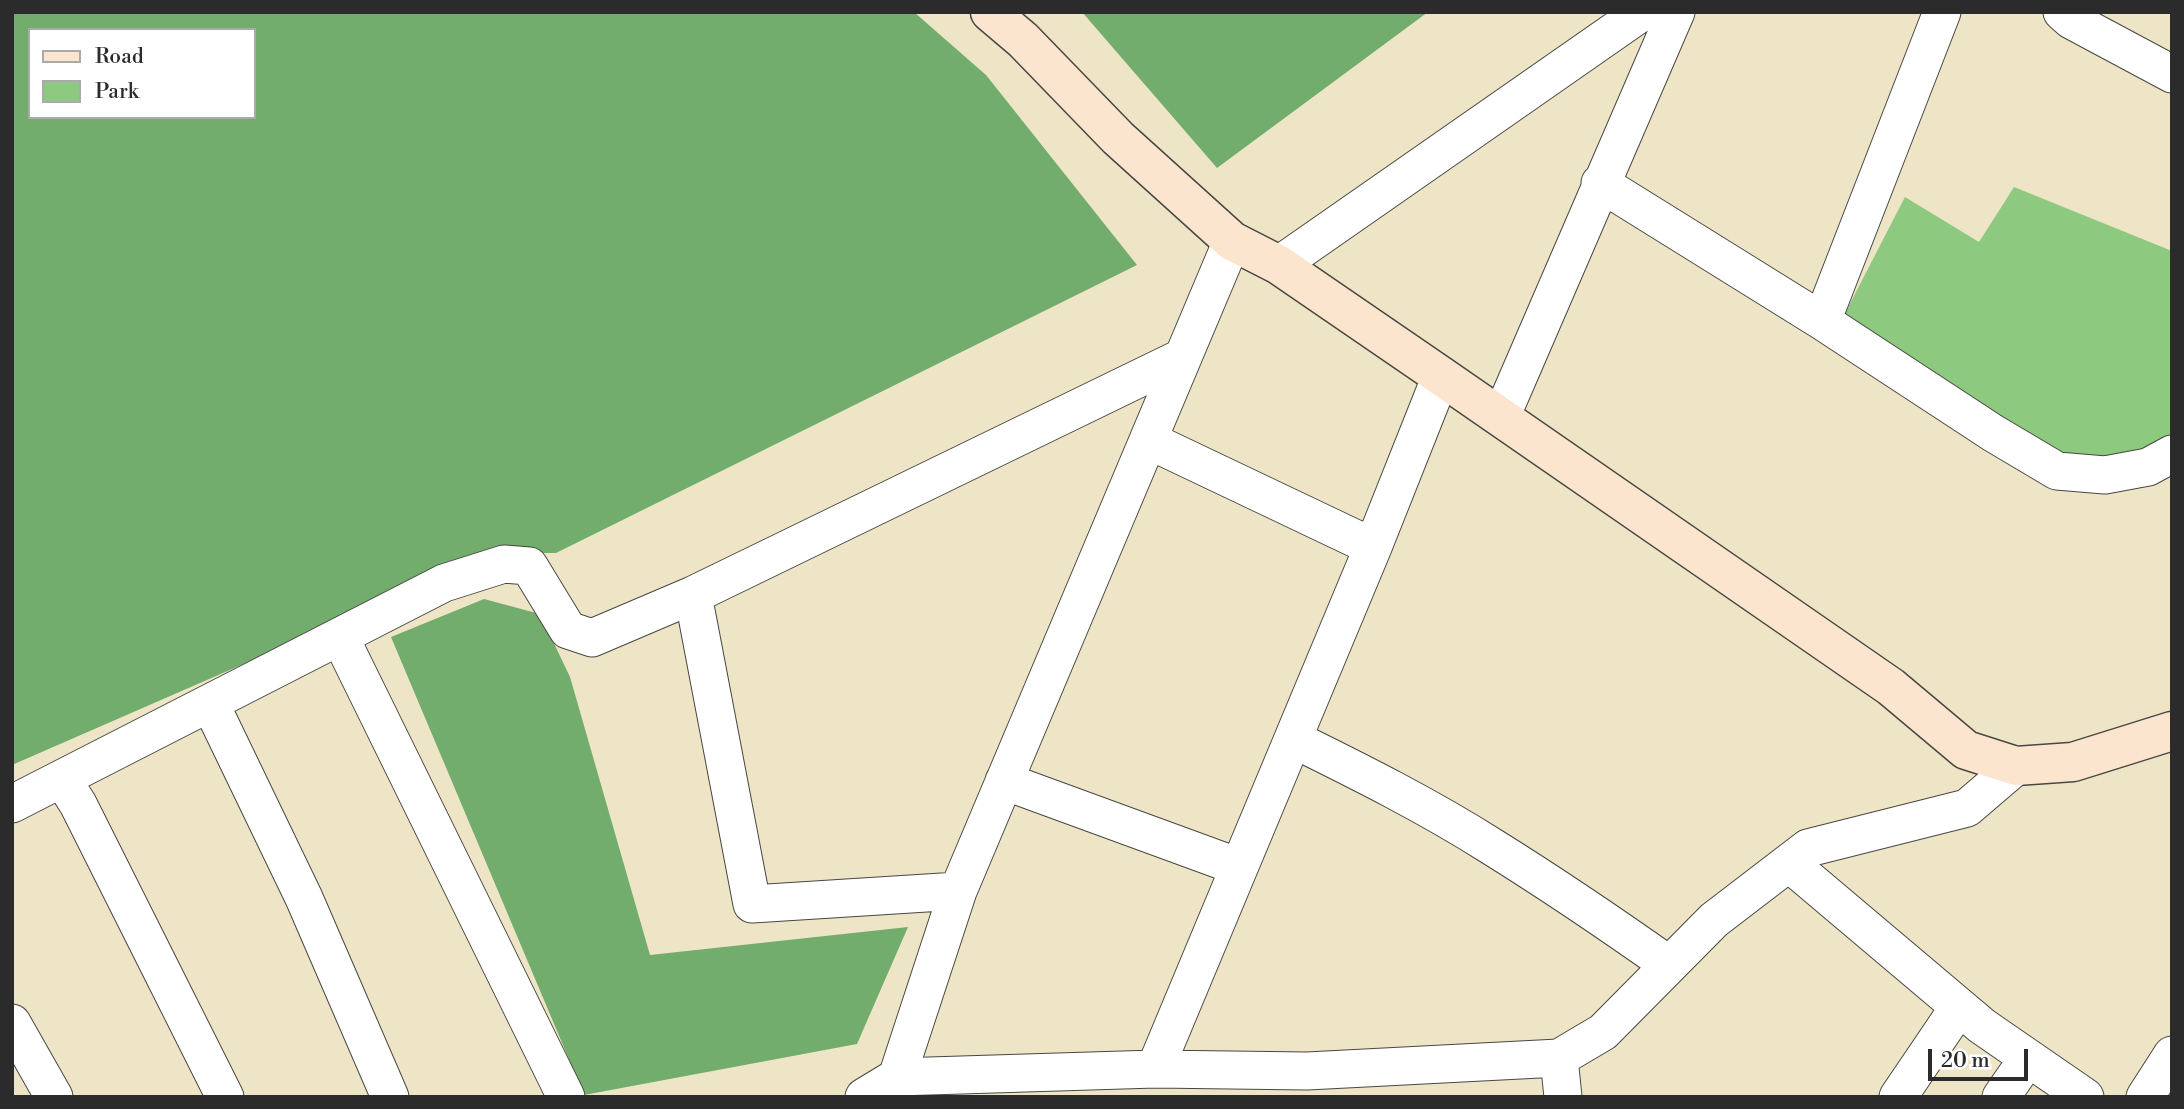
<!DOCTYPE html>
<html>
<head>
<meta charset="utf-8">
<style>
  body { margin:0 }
  #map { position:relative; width:2184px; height:1109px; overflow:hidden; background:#eee5c7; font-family:"Libre Bodoni",serif }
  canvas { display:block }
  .frame { position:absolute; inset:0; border:14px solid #2b2b2b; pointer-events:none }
  .legend { position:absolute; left:28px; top:28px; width:228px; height:91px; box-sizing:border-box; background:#fff; border:2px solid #aaa; margin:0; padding:9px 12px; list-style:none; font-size:21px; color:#2b2b2b }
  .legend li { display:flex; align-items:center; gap:14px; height:35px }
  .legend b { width:35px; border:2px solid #aaa }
  .scale { position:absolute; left:1928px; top:1049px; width:100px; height:32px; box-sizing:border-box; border:4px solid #2b2b2b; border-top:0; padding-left:9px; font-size:21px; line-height:24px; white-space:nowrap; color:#2b2b2b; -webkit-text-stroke:5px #fff; paint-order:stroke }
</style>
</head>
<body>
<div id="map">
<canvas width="2184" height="1109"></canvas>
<div class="frame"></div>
<ul class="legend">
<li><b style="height:9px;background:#fbe5cf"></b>Road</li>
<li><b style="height:19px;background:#8dc97e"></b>Park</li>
</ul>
<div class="scale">20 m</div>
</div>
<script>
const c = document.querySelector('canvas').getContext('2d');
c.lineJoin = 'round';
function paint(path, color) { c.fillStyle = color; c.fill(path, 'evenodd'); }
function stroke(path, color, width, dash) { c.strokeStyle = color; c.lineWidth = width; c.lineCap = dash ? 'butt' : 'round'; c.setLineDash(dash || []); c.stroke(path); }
paint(new Path2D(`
  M2014,187L2172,251V441L2138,461H2060L1841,321L1905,197L1979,242Z`), '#8dc97e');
paint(new Path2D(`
  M12,12H914L986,75L1137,265L556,553H498L12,765ZM30,30H254V117H30Z
  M1082,12H1428L1217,168Z
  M484,599L540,614L570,677L650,955L908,927L857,1044L584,1095L391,637Z`), '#72ad6d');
const street = new Path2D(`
  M2062,12L2071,20L2172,74
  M1600,183L1822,321L1993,433L2057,471L2105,475L2148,467L2172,454
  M1279,265L1642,12
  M1822,321L1942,12
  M1501,417L1676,12
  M1148,440L1373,547
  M693,595L752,904L958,891
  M340,637L566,1097
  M210,703L304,898L390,1097
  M1293,739C1360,772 1428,806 1491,846C1552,884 1611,924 1669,965
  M62,779L78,804L225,1097
  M1004,781L1239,867
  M12,804L444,583L504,564L529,566L568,630L592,638L693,595L1183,357
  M1789,863L1982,1026L2085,1097
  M12,1023L54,1097
  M1559,1058L1563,1097
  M1155,1069L1373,547L1441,376
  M897,1077L958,891L1232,241
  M864,1097L897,1077L1155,1069L1307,1071L1559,1058L1603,1032L1714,920L1808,848L1967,808L2016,766
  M1898,1097L1959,1007
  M2001,1097L2028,1058
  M2145,1097L2172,1055`);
const secondary = new Path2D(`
  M990,12L1023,40L1118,138L1232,241L1279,265L1441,376L1891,687L1966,750L2016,766L2073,762L2172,731`);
stroke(street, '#484742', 39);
stroke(secondary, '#484742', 41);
stroke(street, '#fff', 37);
stroke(secondary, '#fbe5cf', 38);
</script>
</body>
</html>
